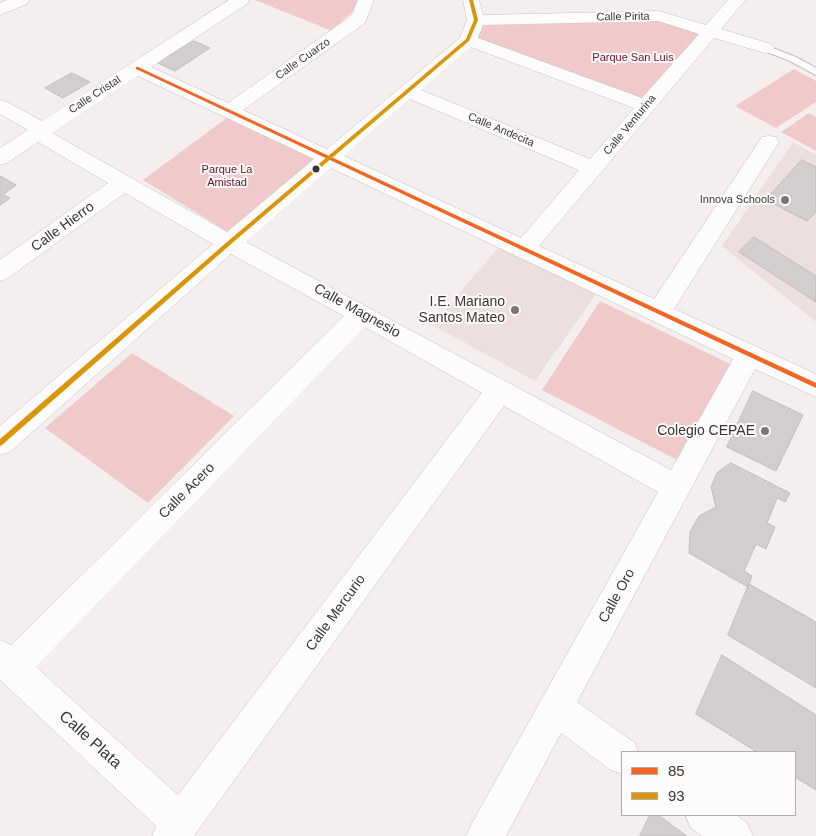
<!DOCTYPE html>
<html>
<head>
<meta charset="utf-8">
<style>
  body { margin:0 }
  #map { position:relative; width:816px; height:836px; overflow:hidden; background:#f4eeee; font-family:Arial,sans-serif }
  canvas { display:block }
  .legend { position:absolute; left:621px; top:751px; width:175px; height:65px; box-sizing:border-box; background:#fefbfb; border:1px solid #afacac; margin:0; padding:6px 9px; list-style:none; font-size:15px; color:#393535 }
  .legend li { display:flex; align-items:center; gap:10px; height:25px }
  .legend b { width:25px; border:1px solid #afacac }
</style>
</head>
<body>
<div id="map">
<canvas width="816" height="836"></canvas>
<ul class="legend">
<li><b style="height:6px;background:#f26522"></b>85</li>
<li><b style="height:6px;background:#da9508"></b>93</li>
</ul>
</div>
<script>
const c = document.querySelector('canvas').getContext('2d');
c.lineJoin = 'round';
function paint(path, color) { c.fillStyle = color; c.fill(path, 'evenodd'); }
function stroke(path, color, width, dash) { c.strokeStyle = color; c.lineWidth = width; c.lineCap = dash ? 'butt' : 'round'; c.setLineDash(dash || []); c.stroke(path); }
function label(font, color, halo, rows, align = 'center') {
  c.font = font + ' Arial,sans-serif'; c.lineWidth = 4; c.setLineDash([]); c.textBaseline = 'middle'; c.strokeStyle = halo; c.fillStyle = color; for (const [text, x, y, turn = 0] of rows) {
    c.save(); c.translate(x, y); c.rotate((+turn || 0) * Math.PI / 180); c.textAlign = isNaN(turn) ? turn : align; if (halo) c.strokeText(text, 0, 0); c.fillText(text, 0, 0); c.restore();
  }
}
paint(new Path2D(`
  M793,142L816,155V322L722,246Z
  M499,247L596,294L535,381L432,325Z`), '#eddfdf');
paint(new Path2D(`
  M255,0H357L355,9L332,31Z
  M659,16L710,31L646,106L468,40L476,20Z
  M794,69L816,81V102L776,128L735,106Z
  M809,113L816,117V151L781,132Z
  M228,117L321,161L231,234L143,180Z
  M600,301L734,366L687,465L542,390Z
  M132,353L234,416L148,503L45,428Z`), '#f0caca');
const building = new Path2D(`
  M194,41L210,48L175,71L158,63Z
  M72,73L90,82L63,98L45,88Z
  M802,160L816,167V212L807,221L766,200Z
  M0,176L16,185L3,195L10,198L0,205Z
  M754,237L816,276V302L739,252Z
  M753,391L803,415L776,471L727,447Z
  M731,463L790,493L785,502L777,498L767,523L775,527L766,549L756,544L744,571L752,576L748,587L689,553L690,532L699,516L716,507L711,487L717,473Z
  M749,584L816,622V688L728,635Z
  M722,655L816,715V790L795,777V752H757L696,714Z
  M650,815H658L687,836H640Z`);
paint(building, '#d2cece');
stroke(building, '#c1bdbd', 1);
const service = new Path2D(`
  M765,45L796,57L816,68V75L790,61L762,50V46Z`);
const minor = new Path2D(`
  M7,0H29L27,4L0,15V3Z
  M229,0H249L247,4L151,67L228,103L351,16L358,0H374L365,23L243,110L327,149L460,38L467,20L463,0H479L483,15L659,11L706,25L728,0H745L721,29L771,44L774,48L771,52L765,53L714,38L539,246L654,299L762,137L769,136L776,137L779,142L674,309L816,374V397L755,369L577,702L635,743L638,752H622V774L609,769L561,733L506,836H466L472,823L658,492L504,406L194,836H152L156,826L0,680V640L11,645L344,316L231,254L10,452L0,455V426L213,244L125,193L8,278L0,281V260L108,183L38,142L7,163L0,165V148L28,130L0,114V100L7,102L42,121ZM658,21L699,34L642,98L478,38L483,25ZM471,47L634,108L590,159L421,90ZM138,76L314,159L227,232L52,133ZM410,99L579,170L521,238L344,156ZM331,168L733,359L671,470L246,242ZM365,327L482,393L178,795L36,667Z
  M685,815H736L747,823L753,836H702L691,828Z`);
stroke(service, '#c5c0c0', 2);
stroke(minor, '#c5c0c0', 1);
paint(service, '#fdfcfc');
paint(minor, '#fdfcfc');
paint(new Path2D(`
  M136,67H138L816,383V388L136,69Z`), '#f26522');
paint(new Path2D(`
  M469,0H473L478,20L469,41L231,244L2,445L0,446V439L227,242L466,39L474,20Z`), '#da9508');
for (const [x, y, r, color] of [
  [316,169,4.5,"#393535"],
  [785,200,5,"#7a7676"],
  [515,310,5,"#7a7676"],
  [765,431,5,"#7a7676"]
]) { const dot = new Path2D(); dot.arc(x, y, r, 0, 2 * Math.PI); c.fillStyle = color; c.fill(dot); stroke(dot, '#fefbfb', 2); }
label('11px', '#393535', '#fefbfb', [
  ["Calle Pirita",623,17,-1],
  ["Calle Cuarzo",303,59,-35],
  ["Calle Cristal",95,95,-33],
  ["Calle Venturina",630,125,-50],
  ["Calle Andecita",501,130,23]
]);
label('11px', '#6b101d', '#fefbfb', [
  ["Parque San Luis",633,58],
  ["Parque La",227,170],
  ["Amistad",227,183]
]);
label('11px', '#393535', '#fefbfb', [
  ["Innova Schools",775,200]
], 'right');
label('14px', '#393535', '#fefbfb', [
  ["Calle Hierro",63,227,-36],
  ["Calle Magnesio",357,311,29],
  ["Calle Acero",187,491,-45],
  ["Calle Oro",617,596,-61],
  ["Calle Mercurio",336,613,-54]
]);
label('14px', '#393535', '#fefbfb', [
  ["I.E. Mariano",505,302],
  ["Santos Mateo",505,318],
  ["Colegio CEPAE",755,431]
], 'right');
label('16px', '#393535', '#fefbfb', [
  ["Calle Plata",90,740,42]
]);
</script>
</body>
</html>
